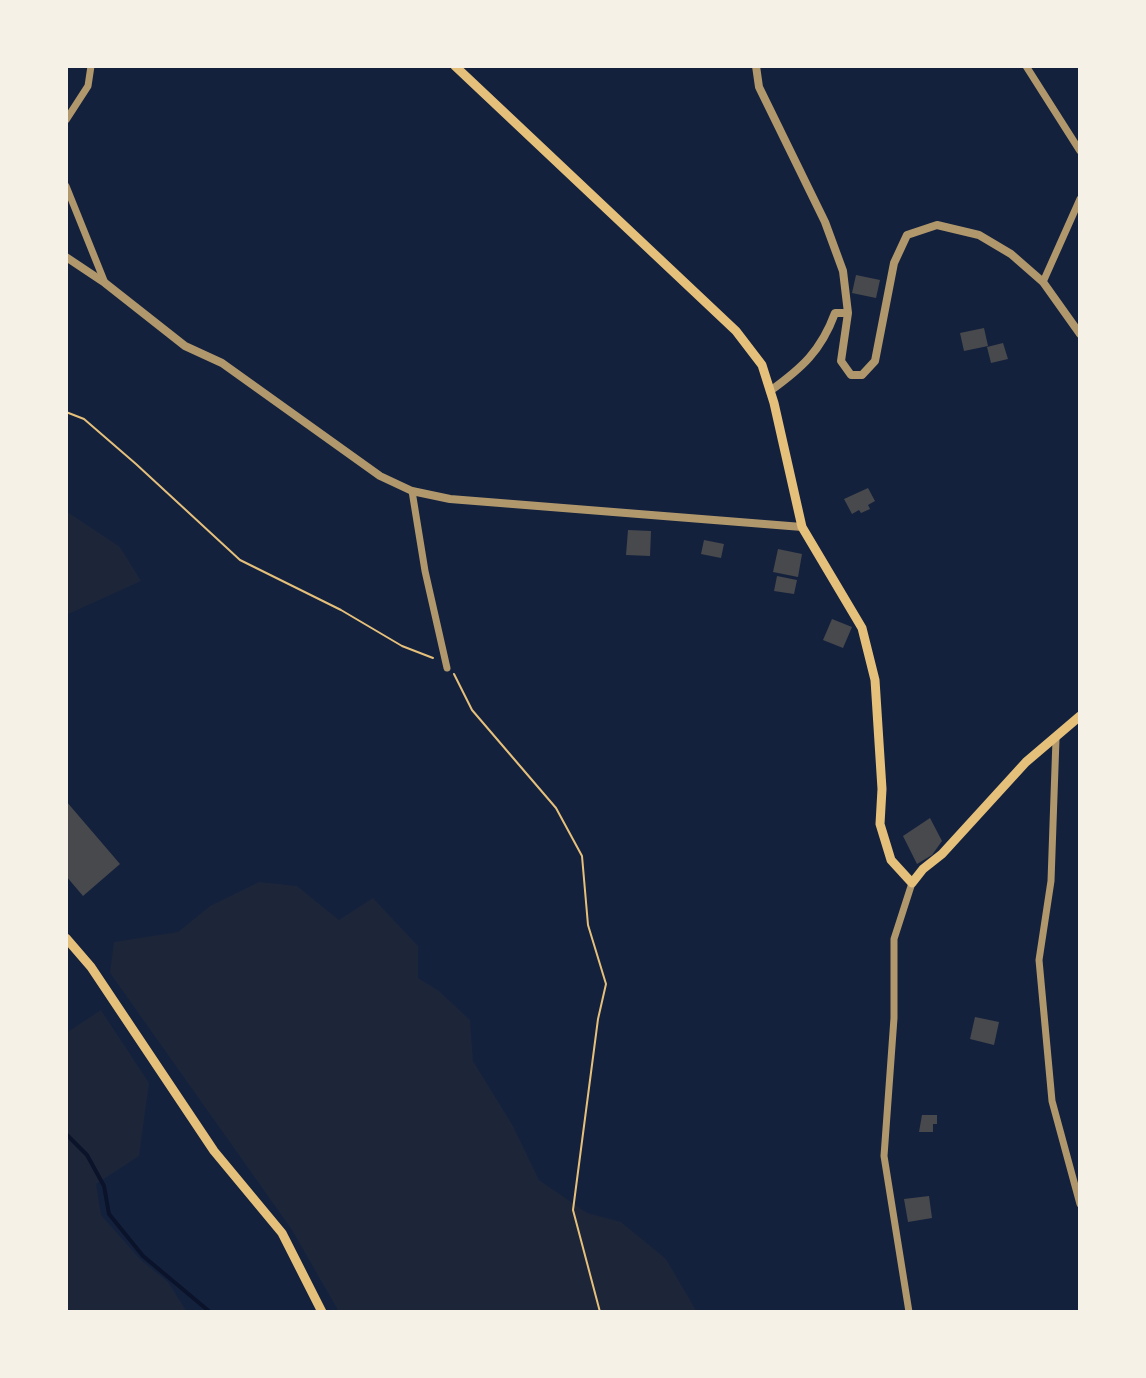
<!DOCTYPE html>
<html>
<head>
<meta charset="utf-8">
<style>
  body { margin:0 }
  #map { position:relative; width:1146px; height:1378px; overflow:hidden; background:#14213d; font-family:"Golos Text",sans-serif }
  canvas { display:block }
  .frame { position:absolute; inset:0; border:68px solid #f6f1e7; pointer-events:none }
</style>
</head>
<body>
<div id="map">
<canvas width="1146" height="1378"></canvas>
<div class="frame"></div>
</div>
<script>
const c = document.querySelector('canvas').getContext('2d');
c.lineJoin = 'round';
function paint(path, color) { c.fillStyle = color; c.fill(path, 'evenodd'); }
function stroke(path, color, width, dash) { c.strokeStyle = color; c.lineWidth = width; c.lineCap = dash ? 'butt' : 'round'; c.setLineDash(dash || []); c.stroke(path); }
paint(new Path2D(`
  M66,511L120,547L141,581L66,615Z
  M259,882L297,886L339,920L373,898L418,946V978L439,991L470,1020L473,1061L513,1126L539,1180L587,1213L621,1222L666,1259L697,1312H339L292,1230L110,973L114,942L178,932L210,906Z
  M101,1010L149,1083L139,1156L96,1184L101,1215L140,1259L168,1282L187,1312H66V1033Z`), '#1d2539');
stroke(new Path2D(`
  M66,1134L87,1155L104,1186L109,1214L143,1256L210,1312`), '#0b132b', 4);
paint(new Path2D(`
  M856,275L880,280L876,298L852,293Z
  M984,328L988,346L964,351L960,333Z
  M1003,343L1008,359L991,363L987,347Z
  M868,488L875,501L868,505L870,509L861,513L859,510L852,514L844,499Z
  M628,530L651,531L650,556L626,555Z
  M704,540L724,544L721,558L701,554Z
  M778,549L802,554L798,577L773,572Z
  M777,576L797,580L794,594L774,591Z
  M832,619L852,627L843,648L823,640Z
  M66,801L120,864L83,896L66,876Z
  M930,818L942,841L932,855L917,864L903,836Z
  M975,1017L999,1022L994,1045L970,1039Z
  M922,1115H937V1124H933V1132H919Z
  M929,1196L932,1218L908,1222L904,1199Z`), '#48494c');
stroke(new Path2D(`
  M66,412L84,419L136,464L240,560L341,610L402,646L433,658
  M454,674L472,710L556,808L582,856L588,925L606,984L598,1019L573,1210L600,1312`), '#e5c07b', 2);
stroke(new Path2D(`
  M1026,66L1080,151
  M66,120L88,86L91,66
  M66,186L105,283
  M1043,282L1080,199
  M412,491L425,571L447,668
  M1056,739L1051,881L1039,960L1052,1101L1080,1204
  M909,1312L884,1156L894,1018V939L912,883`), '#b1986c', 7);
stroke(new Path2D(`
  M756,66L759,87L825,222L843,271L848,313L841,361L851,375H862L875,361L894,263L907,235L937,225L979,235L1011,254L1043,282L1080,334
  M66,257L105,283L185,346L222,363L380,476L412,491L450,499L802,527
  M770,391C802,368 821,351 835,313H848`), '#b1986c', 8);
stroke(new Path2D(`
  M455,66L736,331L762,365L774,403L802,527L862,628L875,680L882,789L880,824L891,860L912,883L923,869L942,854L1026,762L1080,716
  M66,938L91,967L214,1151L282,1233L322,1312`), '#e5c07b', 9);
</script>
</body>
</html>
